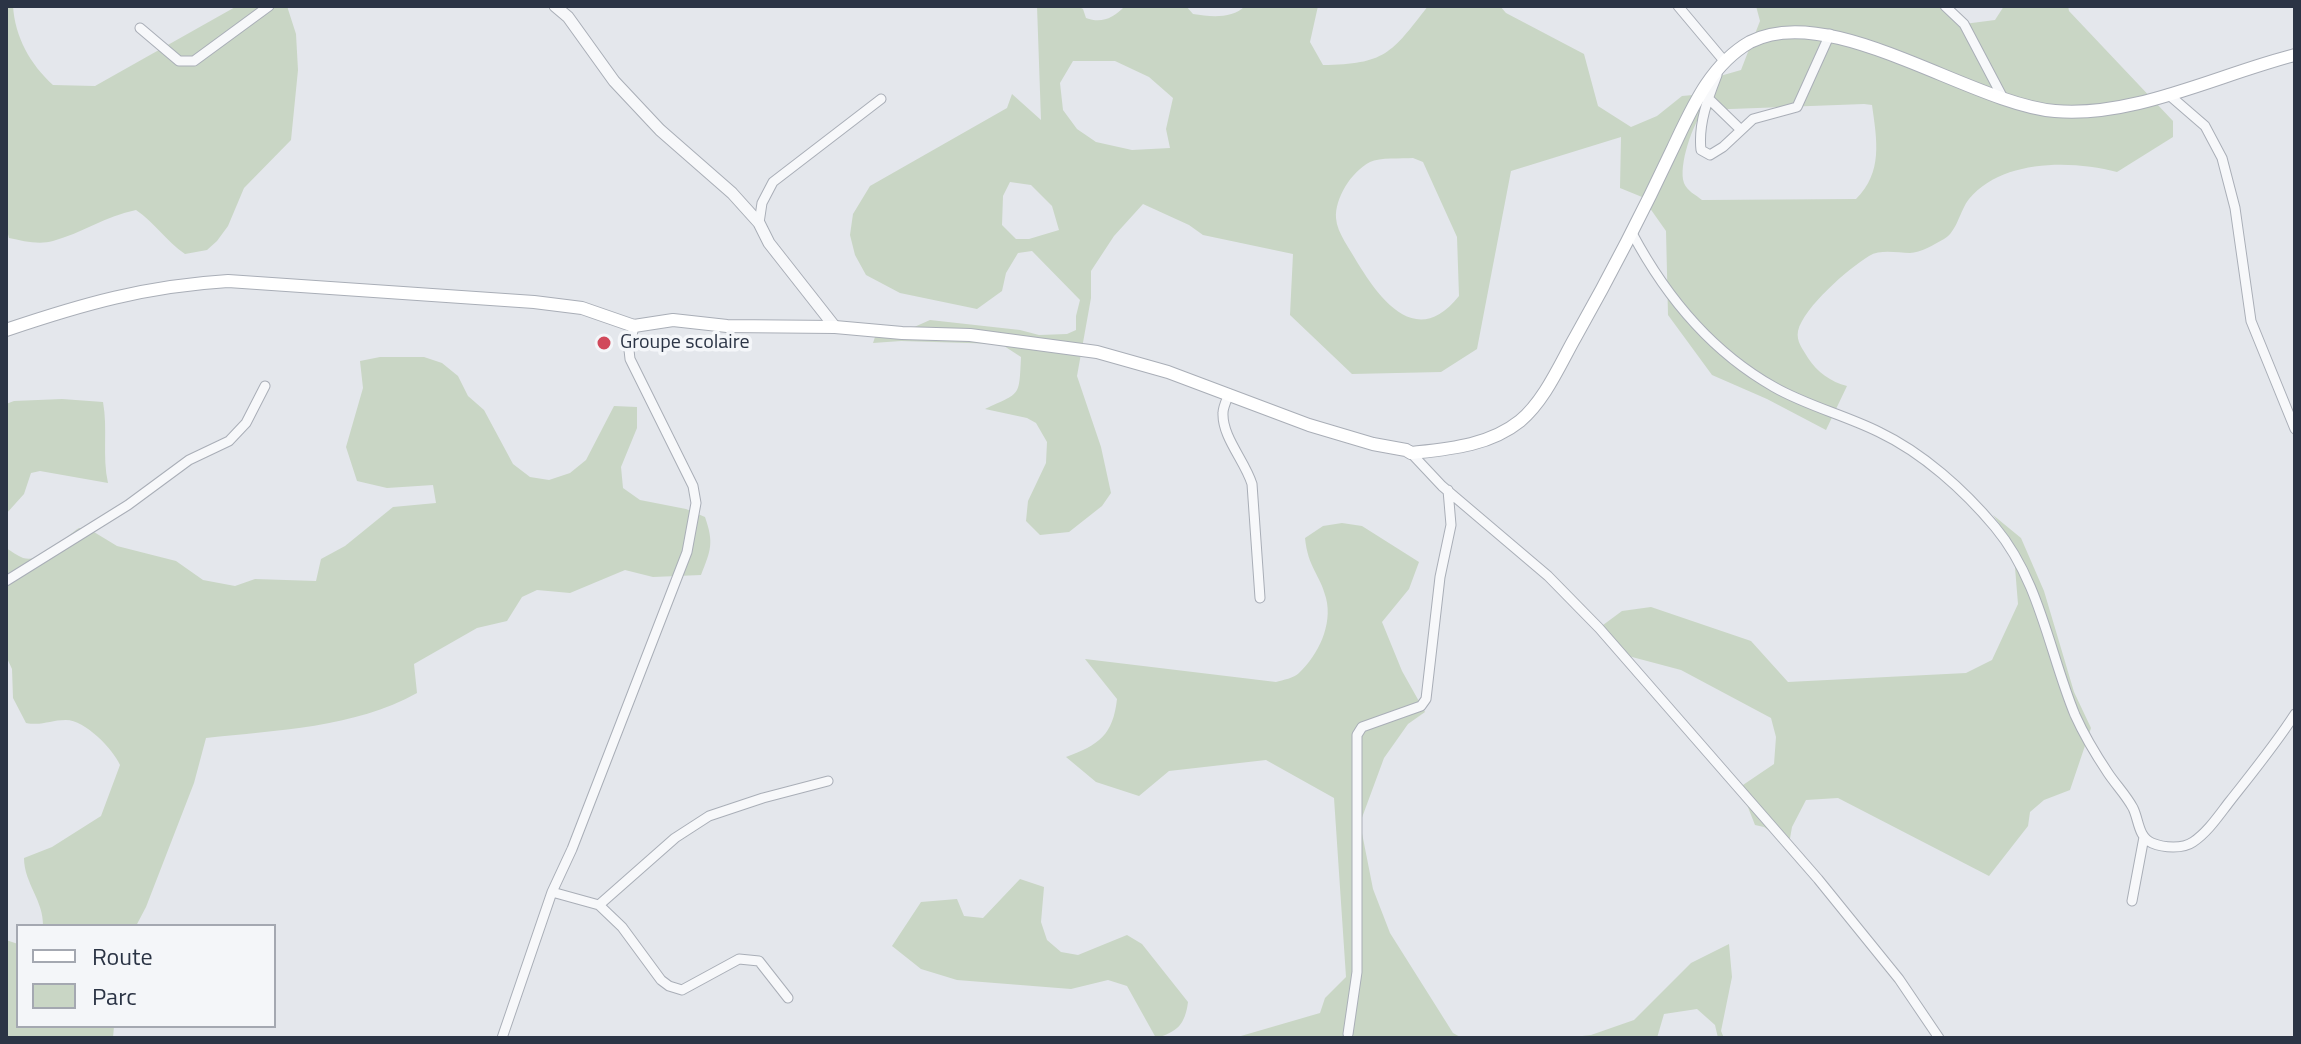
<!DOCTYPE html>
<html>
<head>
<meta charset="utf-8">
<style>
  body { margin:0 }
  #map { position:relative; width:2301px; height:1044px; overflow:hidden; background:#e4e7ec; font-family:"Titillium Web",sans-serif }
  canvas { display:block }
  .frame { position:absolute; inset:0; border:8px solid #2b3445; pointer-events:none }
  .legend { position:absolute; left:16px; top:924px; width:260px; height:104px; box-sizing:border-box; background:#f4f6f9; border:2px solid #a4a8b1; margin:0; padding:10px 14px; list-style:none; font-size:24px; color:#2b3445 }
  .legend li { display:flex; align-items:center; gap:16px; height:40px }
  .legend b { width:40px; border:2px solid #a4a8b1 }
</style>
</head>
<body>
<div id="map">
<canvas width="2301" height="1044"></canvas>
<div class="frame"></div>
<ul class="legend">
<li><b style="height:10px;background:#fff"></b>Route</li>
<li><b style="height:22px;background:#c9d6c5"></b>Parc</li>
</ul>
</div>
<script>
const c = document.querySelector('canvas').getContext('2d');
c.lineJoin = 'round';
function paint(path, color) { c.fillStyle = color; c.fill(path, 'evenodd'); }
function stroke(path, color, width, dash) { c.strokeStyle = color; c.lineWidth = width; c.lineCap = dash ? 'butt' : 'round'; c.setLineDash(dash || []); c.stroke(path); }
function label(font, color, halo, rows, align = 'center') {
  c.font = font + ' "Titillium Web",sans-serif'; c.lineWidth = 7; c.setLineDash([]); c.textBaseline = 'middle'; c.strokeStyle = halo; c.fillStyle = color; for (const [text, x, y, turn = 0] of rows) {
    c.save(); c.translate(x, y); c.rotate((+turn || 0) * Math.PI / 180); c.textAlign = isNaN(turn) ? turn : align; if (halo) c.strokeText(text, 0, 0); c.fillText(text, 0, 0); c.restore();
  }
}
paint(new Path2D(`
  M6,6H13C15,37 30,64 53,85L95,86L237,6H287L296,34L298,70L291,140L244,188L228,226L217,241L207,250L185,254C166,241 155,223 136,210C106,216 82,233 53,241C39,245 23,241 9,238L6,226Z
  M1037,6H1077L1083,9L1086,18C1102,24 1113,18 1125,6H1186L1193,14C1211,17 1232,19 1245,6H1318L1310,42L1323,65C1385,64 1391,54 1428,6H1500L1506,13L1584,54L1598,106L1631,127L1657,116L1682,96L1704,94L1720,76L1741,70L1760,21L1756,6H1945L1964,24L1995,20L2004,6H2068L2069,11L2173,121V137L2117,172C2072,160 2002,159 1969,199C1960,210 1957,232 1944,239C1935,244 1920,253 1910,253C1897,253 1881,249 1869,256C1848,269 1804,307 1798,331C1796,342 1803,349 1808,358C1817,372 1831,382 1847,386L1826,430L1767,399L1712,375L1668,315L1666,231L1642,197L1620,188L1621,137L1511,171L1477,349L1441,372L1352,374L1290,315L1293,254L1203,235L1189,225L1143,204L1114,236L1091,271V298L1077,376L1101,447L1111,493L1102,506L1069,532L1040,535L1026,521L1028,501L1046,463L1047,442L1036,423L1027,418L985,409C1021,392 1019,398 1021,357L1001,344L901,341L873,343L876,334L903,332L930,320L1020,330L1039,335L1067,334L1076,330V316L1080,300L1032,251L1018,253L1006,273L1002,291L977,309L900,293L866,275L855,255L850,235L853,214L870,186L1007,108L1012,94L1041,120ZM1073,61H1115L1149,77L1173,98L1166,129L1170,148L1132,150L1096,142L1077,129L1063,110L1060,83ZM1864,104L1872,105C1877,141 1883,172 1856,199L1702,200C1696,195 1687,191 1684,183C1678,166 1693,123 1704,110ZM1413,158L1423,162L1457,237L1459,296C1417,349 1381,301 1357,262C1350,249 1337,233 1336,218C1335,198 1351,172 1370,162C1380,157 1401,159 1413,158ZM1010,182L1031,185L1052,206L1059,230L1029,239H1016L1002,225L1003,196Z
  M380,357H424L442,363L458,376L468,396L484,410L513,464L530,477L549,480L570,473L586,460L614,406L637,407V428L621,467L623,488L640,500L686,509L705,517C714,543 711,550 701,575L653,577L625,570L570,593L537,590L522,597L507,621L477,628L414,664L417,693C354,728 277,730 206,738L194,783L146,907L136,926H43C44,901 24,883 24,858L52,847L101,816L120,765C113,749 85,720 66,720C50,720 43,726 26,723L13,698L12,669L6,656V548C11,551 18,556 23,558C44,563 63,538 79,528L89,529L117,546L176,561L203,580L235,586L255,579L316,581L321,559L345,546L393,507L436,503L433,485L387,488L357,481L346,447L363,388L360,361Z
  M62,399L103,402C108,429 102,456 108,483L40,471L31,473L24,494L6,514V404L14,401Z
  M1993,515L2021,538L2044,591L2074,692L2091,728L2070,790L2044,800L2030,812L2028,826L1989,876L1838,798L1806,800L1792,827L1789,844L1764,827L1755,825L1740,787L1774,764L1776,737L1771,718L1681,670L1617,653L1599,628L1622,611L1651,607L1751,641L1788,682L1966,673L1992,660L2018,604L2013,543Z
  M1342,523L1362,526L1419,562L1409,589L1382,622L1402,671L1425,712L1408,724L1384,758L1360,823L1373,889L1390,933L1453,1033L1462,1038H1234L1320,1013L1325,998L1346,977L1334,798L1266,760L1169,771L1139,796L1096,782L1066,757C1099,745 1113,735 1117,699L1085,659L1276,682C1283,680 1294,678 1299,673C1318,655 1333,625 1326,598C1320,574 1308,568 1305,538L1323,526Z
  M1020,879L1044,887L1041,922L1047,940L1061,952L1078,955L1127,935L1142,944L1188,1002C1185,1025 1177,1032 1156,1038L1127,986L1108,980L1071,989L957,980L921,969L892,946L921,902L957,899L964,916L983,918Z
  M6,940L18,944V1026H114L113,1038H6Z
  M1729,944L1732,977L1721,1031L1724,1038H1718L1715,1025L1697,1009L1664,1014L1657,1038H1564L1591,1035L1634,1020L1691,963Z`), '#c9d6c5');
const minor = new Path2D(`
  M1678,6L1725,62
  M1945,6L1964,24L2003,98
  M140,28L179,61H194L269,6
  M1717,75C1708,98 1698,124 1701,150L1710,155L1723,147L1753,119L1797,107L1830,34
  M2168,94L2205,126L2222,158L2235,208L2251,321L2295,429
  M1708,98L1740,129
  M759,223L762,203L773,182L881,99
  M1632,233C1665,295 1712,352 1774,387C1807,406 1845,415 1879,432C1923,453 1964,490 1995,527C2040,581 2049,652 2075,715C2084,735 2096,755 2108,773C2116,785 2126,795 2133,808C2139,820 2138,837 2152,843C2164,848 2183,849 2193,842C2208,832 2219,815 2230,801C2252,773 2275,745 2295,714
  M1229,394C1227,399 1223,407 1223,413C1222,437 1245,461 1252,484L1260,598
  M1411,453L1442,486L1548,576L1599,628L1818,879L1899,979L1939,1038
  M6,581L128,505L189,460L229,441L246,423L265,386
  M552,892L599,905L622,927L661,980L669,986L682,990L739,959L759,961L788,998
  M2132,901L2144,837
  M599,905L675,838L709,816L763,798L828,781
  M1348,1034L1357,972V735L1362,727L1421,706L1426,699L1440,577L1451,525L1448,490
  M502,1038L552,892L572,849L687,552L696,503L693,486L630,359L629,350L634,326`);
const tertiary = new Path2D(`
  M555,6L568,17L614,81L660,130L732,193L759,223L769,243L835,327`);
const secondary = new Path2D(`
  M6,330C83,304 146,286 228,281L534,302L582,308L634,326L673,320L727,326L835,327L902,333L970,335L1097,352L1168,372L1309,425L1373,444L1406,450L1411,453C1448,449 1489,446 1520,421C1545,400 1560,364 1576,336C1611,274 1643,212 1673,148C1692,108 1710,65 1750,42C1830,0 1971,104 2055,111C2134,118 2219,74 2295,55`);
stroke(minor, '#a9aeb7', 11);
stroke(tertiary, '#a9aeb7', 13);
stroke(secondary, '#a9aeb7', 14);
stroke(minor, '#f7f8fa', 9);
stroke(tertiary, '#f7f8fa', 11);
stroke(secondary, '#fff', 12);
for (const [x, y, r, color] of [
  [604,343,8,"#d1495b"]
]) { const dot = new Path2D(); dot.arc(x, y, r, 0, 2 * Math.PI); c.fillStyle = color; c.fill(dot); stroke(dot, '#f4f6f9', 3); }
label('20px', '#2b3445', '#f4f6f9', [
  ["Groupe scolaire",620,343]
], 'left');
</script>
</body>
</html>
